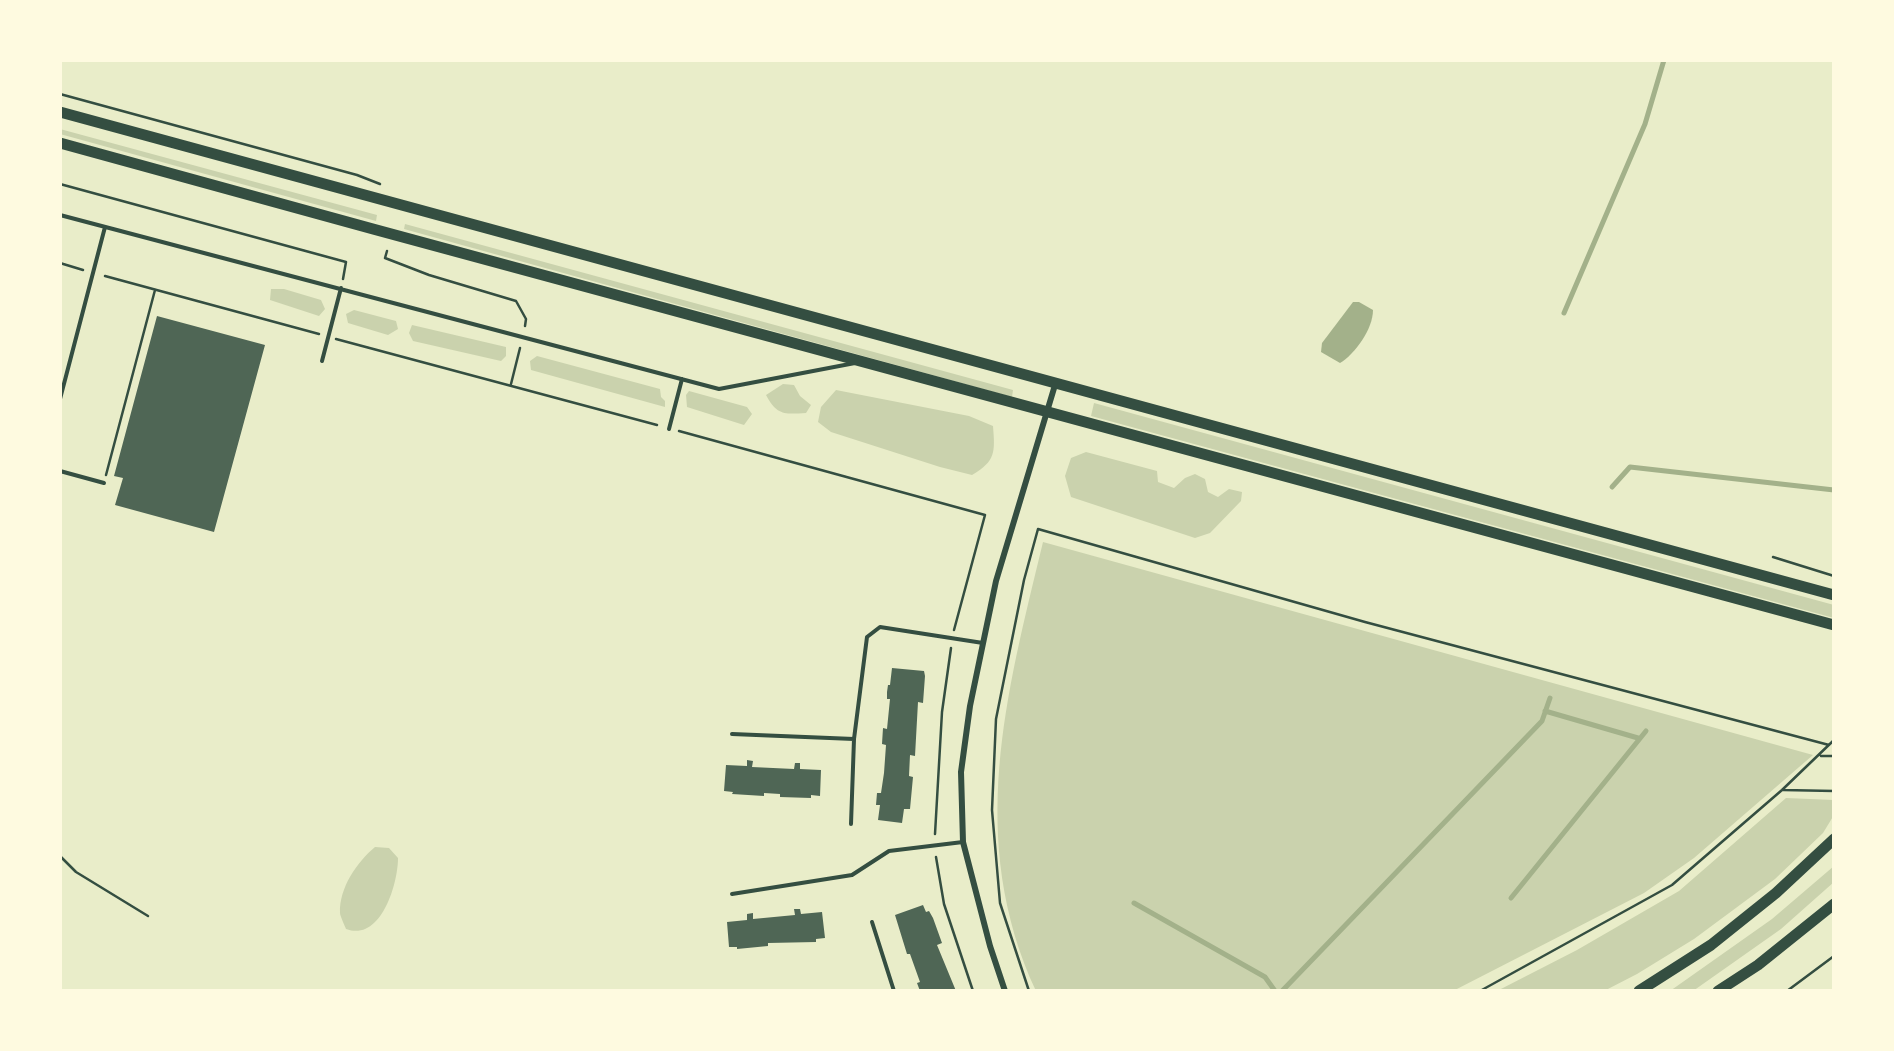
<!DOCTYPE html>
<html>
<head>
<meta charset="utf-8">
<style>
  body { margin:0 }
  #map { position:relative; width:1894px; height:1051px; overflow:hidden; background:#e9edc9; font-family:Manrope,sans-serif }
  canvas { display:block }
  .frame { position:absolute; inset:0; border:62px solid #fefae0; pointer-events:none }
</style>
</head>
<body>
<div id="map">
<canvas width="1894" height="1051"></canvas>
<div class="frame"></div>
</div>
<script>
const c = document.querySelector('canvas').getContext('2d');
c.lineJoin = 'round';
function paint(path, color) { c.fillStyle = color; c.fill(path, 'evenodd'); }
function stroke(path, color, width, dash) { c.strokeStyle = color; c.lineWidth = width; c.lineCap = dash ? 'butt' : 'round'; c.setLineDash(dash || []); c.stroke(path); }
paint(new Path2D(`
  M60,129L377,215L376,221L60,134Z
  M405,224L1013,390L1012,397L404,229Z
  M271,289H284L321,300L325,309L319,316L270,300Z
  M354,310L396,321L398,329L388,335L348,323L346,314Z
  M412,325L506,347V356L501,361L413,341L409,333Z
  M537,356L660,389L661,397L665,401V407L531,370L530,361Z
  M783,384L794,385L800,396L811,405L806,413C785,414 777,416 766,395Z
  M836,390L969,416L993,426C995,452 996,461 972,475L940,467L831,432L818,422L821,407Z
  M689,391L747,407L752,414L744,425L687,407L686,395Z
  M1094,403L1834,605V618L1091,416Z
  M1086,452L1157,471L1158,482L1174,488L1185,478L1195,474L1205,479L1208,492L1218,497L1229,489L1242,492L1241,501L1210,533L1195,538L1071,497L1065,476L1071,458Z
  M1043,542L1813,755L1694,858L1644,893L1453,991H1036C966,839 1006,696 1043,542Z
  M1786,798L1834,800V815L1823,833L1775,879L1694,939L1637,974L1604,991H1497L1577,950L1679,891Z
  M375,847L389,848L398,858C398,884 381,942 346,929C345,926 340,916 340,913C339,888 357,862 375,847Z
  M1834,866V882L1781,929L1693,991H1670L1772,919Z`), '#cad2ad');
paint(new Path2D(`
  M1353,302H1359L1373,310C1373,329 1355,354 1340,363L1321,352L1322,343Z`), '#a3b18a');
stroke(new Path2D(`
  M1564,313L1645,124L1664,60
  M1612,487L1630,467L1834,490
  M1545,711L1638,738
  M1511,898L1646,731
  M1134,903L1265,977L1275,991
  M1282,991L1542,721L1550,698`), '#a3b18a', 5);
paint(new Path2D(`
  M157,316L265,345L214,532L115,505L123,478L114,476Z
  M892,668L924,671L925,676L923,703L918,702L915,756L910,755L909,776L913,777L910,809H904L902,823L878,820L880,805H876L877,793H881L884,773L886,745L882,744L883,728L887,729L890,699H887V692L888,685H890Z
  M747,760L753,761L752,767L794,769L795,763H800V769L821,770L820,796L811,795V798L780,797V794L764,793V796L732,794L733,792L724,791L726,765L747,766Z
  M923,905L926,912L929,911L933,918L942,943L937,945L956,991H920L917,983L920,982L910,954H907L895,915Z
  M794,909H800L801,914L822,912L825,938L816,939V942L768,943V946L737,949V947H729L727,922L747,920V914L753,913V919L795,915Z`), '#4f6655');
stroke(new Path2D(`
  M60,94L357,175L380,184
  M60,184L346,262L343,279
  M387,251L385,258L429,275L516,301L526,319L525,326
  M60,263L83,270
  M105,276L319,334
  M336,339L657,425
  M511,384L520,348
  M679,431L985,515L954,630
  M106,475L155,290
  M1773,557L1834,576
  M1821,756H1834
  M1783,790L1834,791
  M935,834L942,712L951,648
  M60,856L76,872L148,916
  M936,857L944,904L973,991
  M1029,991L1000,903L992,810L996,719L1024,580L1038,529L1365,622L1829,745
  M1480,991L1672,885L1782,790L1834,740
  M1787,991L1834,956`), '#344e41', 2.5);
stroke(new Path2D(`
  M60,215L719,389L855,363
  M322,361L341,288
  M60,399L105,227
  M669,429L682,379
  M60,471L104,483
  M732,734L854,739
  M851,824L854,739L867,637L880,627L983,643
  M732,894L852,875L889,851L963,842
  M872,922L894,991`), '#344e41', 4);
stroke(new Path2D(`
  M1005,991L990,946L963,842L961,772L970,706L996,581L1055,385`), '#344e41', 6);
stroke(new Path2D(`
  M60,112L1834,595
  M60,143L373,229L1834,625
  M1639,991L1711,945L1776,893L1834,839
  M1718,991L1758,965L1834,904`), '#344e41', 11);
</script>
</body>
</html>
